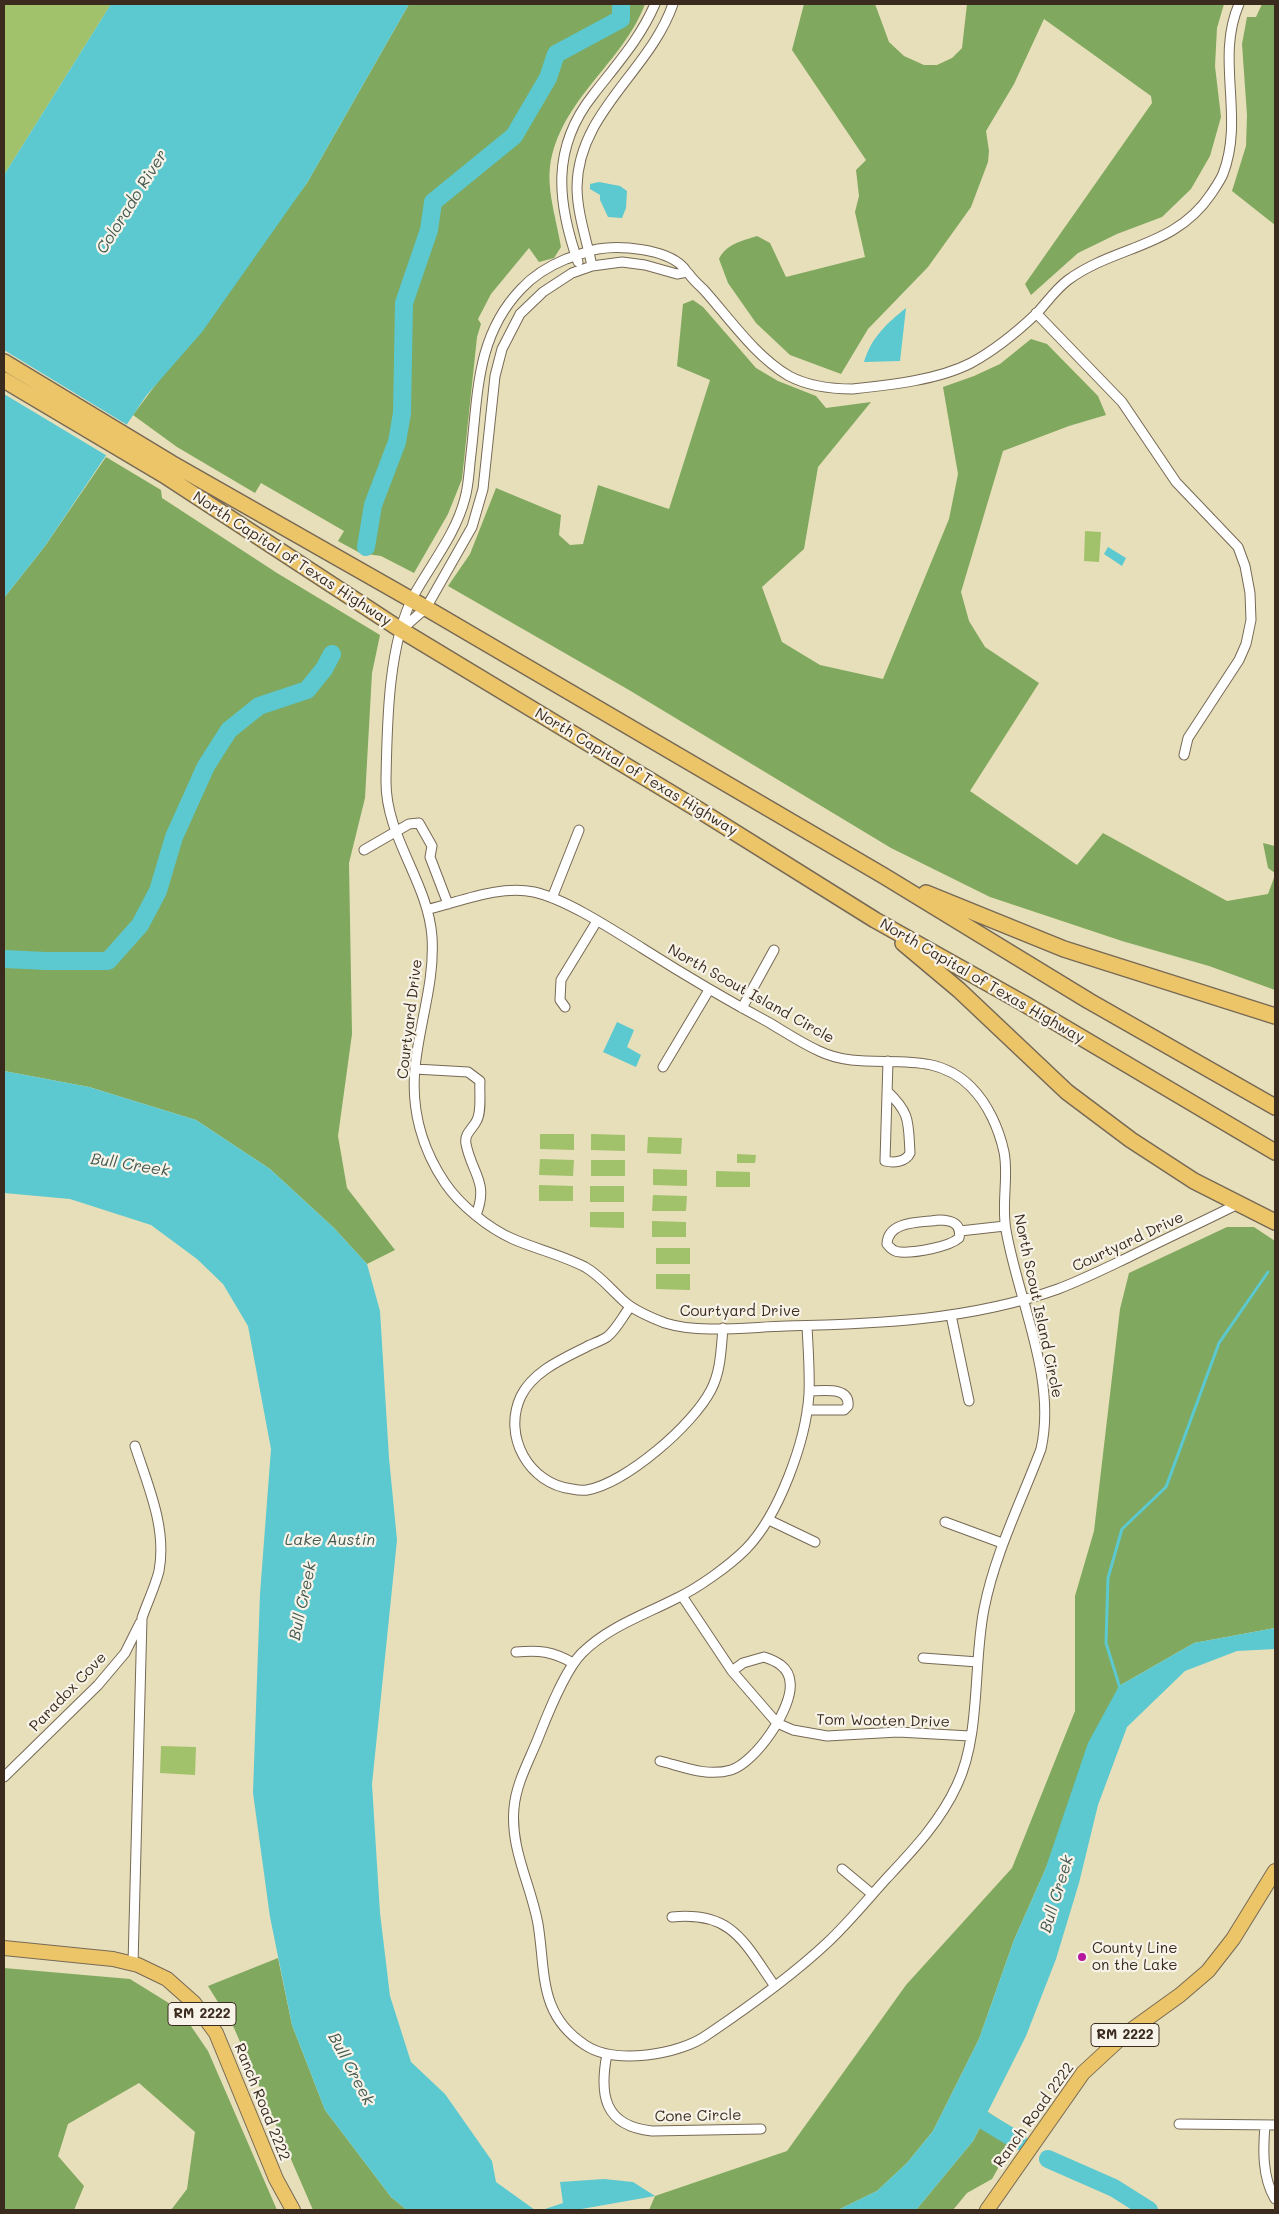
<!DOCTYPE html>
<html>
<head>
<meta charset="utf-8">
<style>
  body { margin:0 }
  #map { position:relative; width:1279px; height:2214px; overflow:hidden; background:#e6dfba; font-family:Mali,sans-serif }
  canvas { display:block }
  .frame { position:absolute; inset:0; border:5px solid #3b2a1e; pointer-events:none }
</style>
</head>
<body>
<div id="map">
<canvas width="1279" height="2214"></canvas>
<div class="frame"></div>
</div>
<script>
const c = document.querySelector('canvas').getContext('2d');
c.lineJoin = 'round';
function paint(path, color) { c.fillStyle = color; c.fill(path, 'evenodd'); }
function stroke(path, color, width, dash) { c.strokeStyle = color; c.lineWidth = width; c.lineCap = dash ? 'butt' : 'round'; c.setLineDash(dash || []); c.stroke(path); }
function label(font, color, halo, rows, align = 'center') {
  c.font = font + ' Mali,sans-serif'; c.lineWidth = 4.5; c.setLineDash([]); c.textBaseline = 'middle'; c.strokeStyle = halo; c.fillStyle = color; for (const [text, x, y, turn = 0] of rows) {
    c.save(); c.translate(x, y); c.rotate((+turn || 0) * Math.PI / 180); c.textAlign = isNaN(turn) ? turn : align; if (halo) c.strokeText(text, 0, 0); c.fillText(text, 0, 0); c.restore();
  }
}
paint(new Path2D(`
  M4,4H111L4,175Z
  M1085,531L1101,532L1099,562L1084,561Z
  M540,1134H574V1150L540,1149Z
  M591,1134L625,1135V1151L591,1150Z
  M648,1137L682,1138L681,1154L647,1153Z
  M737,1154L756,1155L755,1163H737Z
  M540,1159L574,1160L573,1176L539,1175Z
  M591,1160H625V1176H591Z
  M653,1169L687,1170V1186L653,1185Z
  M716,1171L750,1172V1187H716Z
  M539,1185L573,1186V1201H539Z
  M590,1186H624V1202H590Z
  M653,1195L687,1196L686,1211H652Z
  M590,1212H624V1228L590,1227Z
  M652,1221L686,1222V1237H652Z
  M656,1248H690V1264H656Z
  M656,1274H690V1290L656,1289Z
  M161,1746L196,1747L195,1775L160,1773Z`), '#a1c26b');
paint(new Path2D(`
  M409,4H645C623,63 559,100 550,167C547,192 557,222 561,247L554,258L539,262L529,248L491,294L478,319L481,324L477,337L462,479L448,514L414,573L381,556L360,553L338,541L344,531L261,483L255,493L177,447L133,415L307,183Z
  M804,4H875L889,42L904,56L924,65H937L952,58L962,48L967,4H1224L1217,28L1215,66L1221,117L1210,156L1191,189L1162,217L1117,234L1078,253L1031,295L1025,284L1152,103L1151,96L1044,19L1014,84L986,131L989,151L988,162L971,207L928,267L868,329L841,374L790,355L756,323L728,283L719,259C726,244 742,241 757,236L770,243L786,277L865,257L855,212L859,196L856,170L866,160L792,50Z
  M1262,4H1275V225L1232,191L1246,146L1247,115L1242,44L1247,17H1256Z
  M693,300L703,307L756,368L778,381L816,396L826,408L871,402L818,467L804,549L762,587L782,642L820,665L883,679L949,519L958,474L943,387L974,376L1000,364L1031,339L1047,344L1098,396L1106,415L1069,426L1003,451L961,592L969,621L985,647L1039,683L970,791L1077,865L1103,833L1227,901L1268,894L1275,875V990L1209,966L1122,941L990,897L891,848L629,690L448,586L470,554L496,488L561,515L559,535L570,545L583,544L598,485L669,509L710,380L677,366L683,304Z
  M106,457L161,490L162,498L277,573L380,635L372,673L365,798L349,863L352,1034L338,1136L347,1188L395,1250L367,1264L334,1228L270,1169L196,1120L89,1087L4,1071V598L45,546Z
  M1263,843L1275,846V873L1268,868Z
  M1227,1227H1254L1275,1241V1628L1194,1643L1119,1686L1045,1870L1014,1940L979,2039L933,2131L907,2163L877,2191L838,2210H649L655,2196L787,2151L906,1985L1012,1868L1075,1711V1596L1094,1531L1120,1309L1129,1273Z
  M278,1958L292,2025L325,2110L391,2197L407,2210H313L234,2028L208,1986Z
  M4,1968L130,1979L180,2010L208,2051L277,2210H171L187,2189L195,2132L139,2083L68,2124L58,2156L84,2186L74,2210H4Z
  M988,2112L1018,2133L992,2179L967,2193L953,2210H916L973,2141Z`), '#80a85f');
paint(new Path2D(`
  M111,4H409L307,183L202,332L146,396L45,546L4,598V175Z
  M599,182L620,186L627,191L626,208L622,218L608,217L600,200V195L590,189V184Z
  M906,308L900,361L864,362C871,338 887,323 906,308Z
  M1108,547L1126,558L1122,566L1104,554Z
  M617,1022L634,1030L627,1047L641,1055L636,1067L603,1052Z
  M4,1071L89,1087L196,1120L270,1169L334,1228L367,1264L380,1311L389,1458L397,1540L372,1784L380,1913L390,1996L411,2062L445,2094L492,2161L496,2182L535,2210H407L391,2197L325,2110L292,2025L270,1917L253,1793L260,1594L271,1449L248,1326L223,1284L197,1259L151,1225L70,1199L4,1193Z
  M1275,1628V1649L1237,1651L1185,1671L1127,1727L1098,1805L1079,1883L1056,1959L1026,2036L973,2141L916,2210H838L877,2191L907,2163L933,2131L979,2039L1014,1940L1045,1870L1088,1743L1119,1686L1194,1643Z
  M604,2179L633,2182L655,2196L576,2210H542L563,2203L560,2182Z`), '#5bc9cf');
paint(new Path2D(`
  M4,350L129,426L109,457L4,394Z`), '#e6dfba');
stroke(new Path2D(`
  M1120,1688L1106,1643L1108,1578L1122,1529L1166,1487L1219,1343L1268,1272`), '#5bc9cf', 3);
stroke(new Path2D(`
  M366,547L373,505L397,442L402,413L404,303L429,230L433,202L514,136L548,78L556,54L621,19V4
  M4,959L46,961H108L140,925L158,891L174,837L206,766L229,730L259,706L307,690L324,669L332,654
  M965,2109L1018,2141
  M1048,2159L1114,2188L1149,2210`), '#5bc9cf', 18);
const minor = new Path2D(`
  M578,262C557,202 551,148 593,95C616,65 640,39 655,4
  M592,266C587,241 577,213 577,187C578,112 650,71 673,4
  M1036,313L1122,402L1176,482L1238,547L1245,566L1250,593L1251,620L1246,644L1239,660L1188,738L1184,755
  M402,629L426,608L472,527L483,489L495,376L502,349L520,314L543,292L572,273L592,266L622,262L645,265L677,274L687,272
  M364,850L409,824L419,823L432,846L430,857L448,904
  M552,898L579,830
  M429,909C462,901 499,885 534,892C566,899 613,930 642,948C683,974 725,999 768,1022C785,1032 801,1043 819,1051C868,1075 928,1043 971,1087C988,1104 999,1129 1004,1152C1009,1177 1001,1204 1006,1230C1018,1300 1057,1378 1041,1449C1021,1502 995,1553 984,1609C973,1664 981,1735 957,1785C940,1822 913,1850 886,1879C867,1900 849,1922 828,1942C793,1975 747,2008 707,2035C679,2055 615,2065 585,2045C538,2014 546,1973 538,1924C531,1885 510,1849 514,1808C516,1783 530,1759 539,1736C548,1713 565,1670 582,1653C608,1627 644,1615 677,1598C698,1588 729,1566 746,1549C779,1515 806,1441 809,1394C810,1371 808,1348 807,1326
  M565,1007L560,1000L561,980L597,921
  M742,1008L774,950
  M663,1067L709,990
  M415,1069L468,1072L480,1081C479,1093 482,1110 477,1120C473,1129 464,1133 466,1144C472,1174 489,1182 476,1215
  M887,1091C911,1114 908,1122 910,1153C906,1162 894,1163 885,1161L888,1061
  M1238,1204C1202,1222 1165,1239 1129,1257C1106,1268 1082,1280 1058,1289C971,1320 878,1324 786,1326C749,1327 700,1334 665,1323C652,1318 637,1312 626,1303C612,1291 601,1276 585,1267C562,1255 536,1249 513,1239C488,1228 460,1205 445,1183C422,1149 411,1109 415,1068C419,1024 435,982 432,937C428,881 385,837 386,780C387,725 388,643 414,595C431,564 456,534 465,498C469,484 469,469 471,454C478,394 476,336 521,289C533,276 549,266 566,259C576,256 587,251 598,249C620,245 665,249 682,266C685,268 686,272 689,274C693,280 699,285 704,290C730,319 755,356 789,376C808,386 832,389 853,389C890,385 938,380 971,363C995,350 1017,332 1037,313C1047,302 1056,289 1068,280C1116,245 1175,248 1211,194C1215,188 1220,181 1223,174C1245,117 1215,59 1239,4
  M939,1220C952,1220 962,1224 959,1238C949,1247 915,1253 900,1252C894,1252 890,1248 887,1244C888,1220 921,1223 939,1220Z
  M960,1231L1005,1226
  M630,1307C623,1316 616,1330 607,1337C602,1340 595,1343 590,1345C565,1358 534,1370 521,1396C502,1436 529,1484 572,1489C577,1490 582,1491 587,1490C626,1483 693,1425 711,1390C721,1371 721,1349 723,1328
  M951,1315L969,1401
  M807,1410H844L848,1406C850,1386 823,1391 809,1391
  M769,1520L815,1542
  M945,1522L1002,1543
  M682,1596L732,1671L777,1723L793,1730L827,1736L898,1732L970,1736
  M516,1652C539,1650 552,1651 573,1663
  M923,1658L978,1662
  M660,1761C684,1767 707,1777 731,1770C755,1763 794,1707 790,1682C789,1667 776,1661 764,1657L743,1663L732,1671
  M4,1777L98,1685L125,1653L140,1623
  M842,1869L872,1894
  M672,1917C732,1911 744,1942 774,1985
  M133,1964L142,1618C147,1603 155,1587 159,1571C167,1528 148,1486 135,1446
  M607,2054C599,2095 604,2126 652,2131L761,2129
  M1179,2124L1275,2125
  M1265,2125C1263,2149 1262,2177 1275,2199`);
const primary = new Path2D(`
  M4,1948L113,1959L138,1965L167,1979L194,2003L216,2033L276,2179L293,2210
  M987,2210L1083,2073L1123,2036L1180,1995L1208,1971L1233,1939L1275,1871`);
const trunk = new Path2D(`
  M4,362L171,463L426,608L884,876L1089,1001L1275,1107
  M4,380L164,475L401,630L699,810L875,920L1023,1003L1275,1152
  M926,893L1064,949L1275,1016
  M903,943L959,990L1067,1092L1131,1140L1194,1181L1275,1222`);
stroke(minor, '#776955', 11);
stroke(primary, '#776955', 16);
stroke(trunk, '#776955', 18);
stroke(minor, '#fff', 9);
stroke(primary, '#edc569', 14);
stroke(trunk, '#edc569', 15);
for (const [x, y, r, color] of [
  [1082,1957,5,"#b5179e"]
]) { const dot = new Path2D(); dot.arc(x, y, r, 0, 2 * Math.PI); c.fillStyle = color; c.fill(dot); stroke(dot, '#f7f3e8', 2); }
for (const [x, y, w] of [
  [202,2014,68],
  [1125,2035,68]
]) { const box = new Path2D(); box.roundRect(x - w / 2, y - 11.5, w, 23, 4); c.fillStyle = '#f7f3e8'; c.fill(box); stroke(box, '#3b2a1e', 1); }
label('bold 14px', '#3b2a1e', null, [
  ["RM 2222",202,2014],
  ["RM 2222",1125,2035]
]);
label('15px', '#3b2a1e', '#f7f3e8', [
  ["North Capital of Texas Highway",292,559,33],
  ["North Capital of Texas Highway",636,772,31],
  ["North Capital of Texas Highway",982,981,30],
  ["North Scout Island Circle",751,994,29],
  ["Courtyard Drive",410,1019,-83],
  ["Courtyard Drive",1128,1242,-25],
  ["North Scout Island Circle",1038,1306,78],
  ["Courtyard Drive",740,1311],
  ["Paradox Cove",68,1692,-46],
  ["Tom Wooten Drive",883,1721,1],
  ["Ranch Road 2222",262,2102,68],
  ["Ranch Road 2222",1034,2115,-54],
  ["Cone Circle",698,2116,-1]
]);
label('15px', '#3b2a1e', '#f7f3e8', [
  ["County Line",1092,1948],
  ["on the Lake",1092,1965]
], 'left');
label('italic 16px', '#455a53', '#f7f3e8', [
  ["Colorado River",132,202,-58],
  ["Bull Creek",130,1165,9],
  ["Lake Austin",330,1540],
  ["Bull Creek",303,1601,-78],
  ["Bull Creek",1057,1894,-73],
  ["Bull Creek",351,2069,62]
]);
</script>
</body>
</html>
